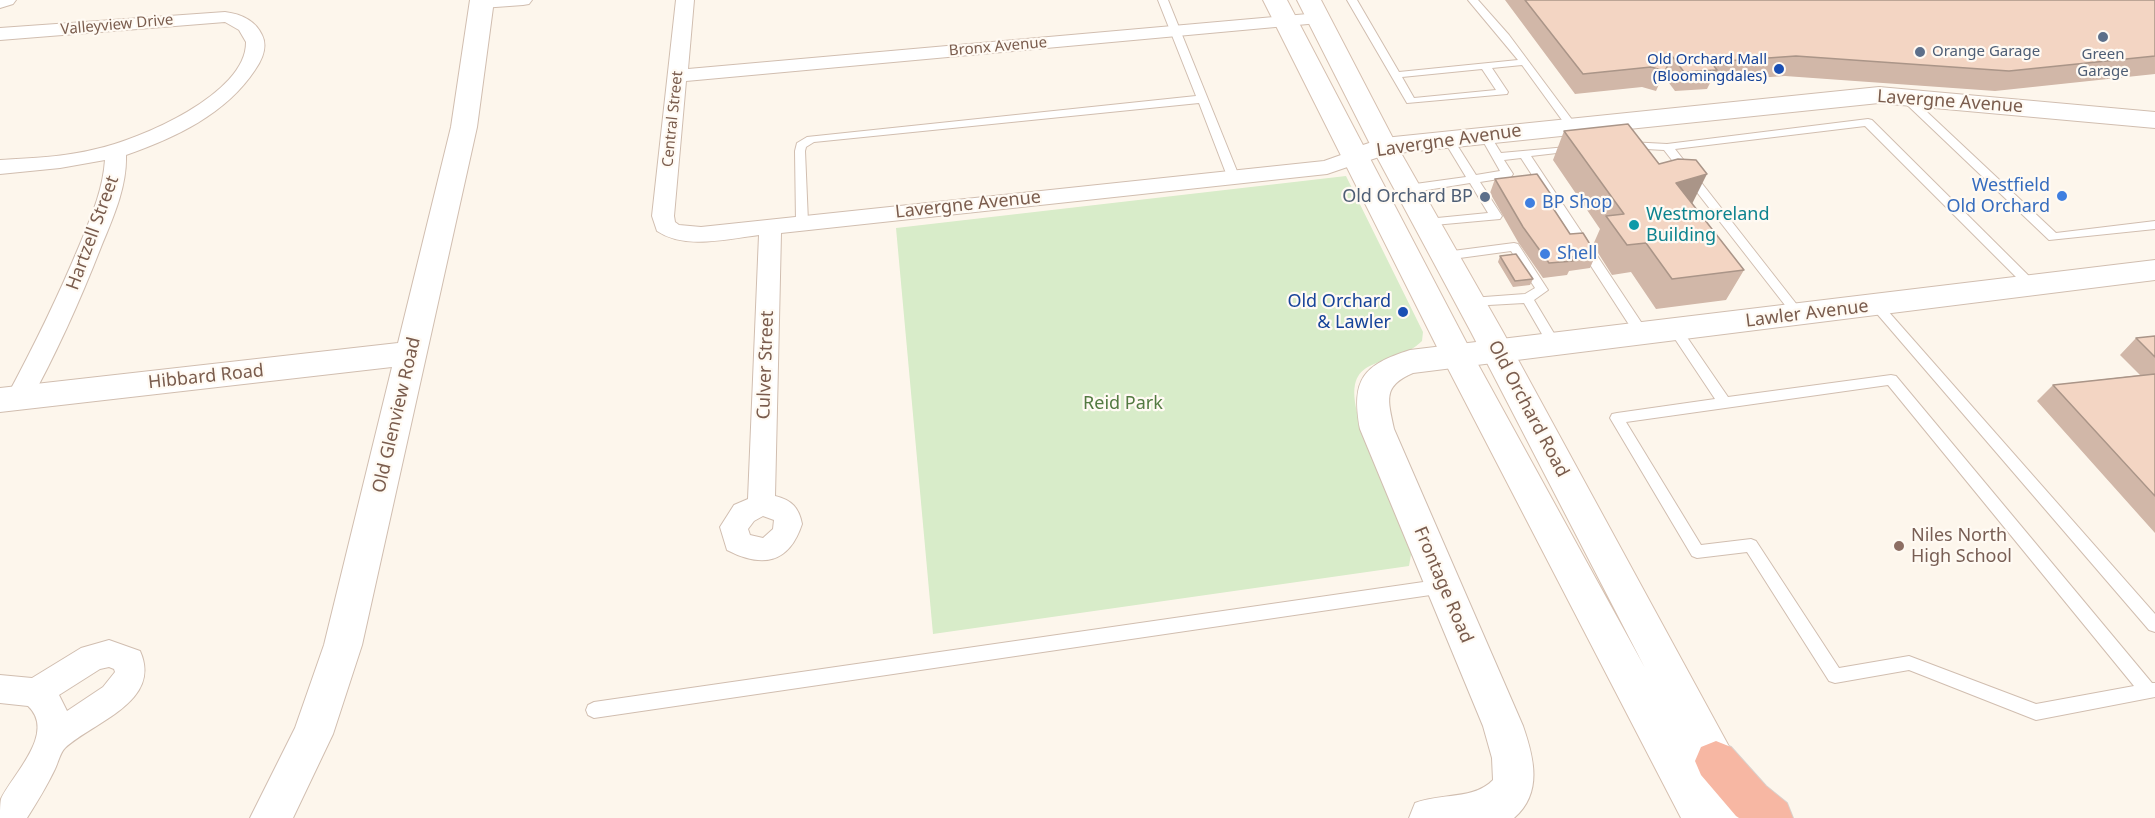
<!DOCTYPE html>
<html>
<head>
<meta charset="utf-8">
<style>
  body { margin:0 }
  canvas { display:block; background:#fdf6ec }
</style>
</head>
<body>
<canvas width="2155" height="818"></canvas>
<script>
const c = document.querySelector('canvas').getContext('2d');
c.lineJoin = 'round';
function paint(path, color) { c.fillStyle = color; c.fill(path, 'evenodd'); }
function stroke(path, color, width, dash) { c.strokeStyle = color; c.lineWidth = width; c.lineCap = dash ? 'butt' : 'round'; c.setLineDash(dash || []); c.stroke(path); }
function label(font, color, halo, rows, align = 'center') {
  c.font = font + ' "Noto Sans",sans-serif'; c.lineWidth = 4.5; c.setLineDash([]); c.textBaseline = 'middle'; c.strokeStyle = halo; c.fillStyle = color; for (const [text, x, y, turn = 0] of rows) {
    c.save(); c.translate(x, y); c.rotate((+turn || 0) * Math.PI / 180); c.textAlign = isNaN(turn) ? turn : align; if (halo) c.strokeText(text, 0, 0); c.fillText(text, 0, 0); c.restore();
  }
}
paint(new Path2D(`
  M1346,176L1423,332L1422,341C1390,372 1339,349 1359,419L1413,543L1409,566L933,634L896,228Z`), '#d8ecc9');
const service = new Path2D(`
  M1158,0H1168L1239,176L1237,179H1229L1227,176L1199,103L814,142L806,147L805,151L808,222L802,226L796,222L795,151L797,143L807,137L1196,96Z
  M1347,0H1357L1399,72L1518,60L1468,0H1478L1509,35L1576,125L1571,128L1567,127L1522,65L1492,68L1508,92L1507,94L1407,103ZM1482,69L1496,90L1414,98L1402,77Z
  M1906,95L1910,96L2056,233L2155,221V229L2049,240L1902,100L1901,98Z
  M1868,119L1872,120L2036,283L2038,286L2036,289H2028L1865,126L1675,149L1805,315L1803,318H1795L1664,150L1629,148L1624,145L1629,142L1667,144Z
  M1484,131L1488,132L1501,153L1578,146V150L1574,151L1531,156L1647,331L1648,334L1647,337H1637L1521,158L1504,160L1513,174L1511,177L1480,182L1502,216L1500,219L1423,226L1421,223L1423,220L1427,219L1488,213L1470,183L1408,193L1402,189L1408,185L1466,177L1443,139L1448,136L1452,137L1476,175L1500,171L1479,134Z
  M1514,243L1518,244L1548,290L1534,300L1561,345L1560,348H1550L1524,303L1471,306L1465,302L1471,298L1525,294L1535,288L1511,251L1445,260L1439,256L1445,252Z
  M1876,301L1880,302L2155,614V632L2149,630L1872,308L1870,305L1872,302Z
  M1675,325L1680,327L1728,397L1891,375L1896,376L2152,683H2155V697L2036,720L1909,670L1835,683L1829,681L1747,552L1697,558L1692,556L1610,418L1612,414L1617,413L1715,399L1669,330ZM1888,385L2134,686L2036,704L1909,656L1839,668L1756,541L1751,539L1701,545L1626,422Z
  M1444,579L1449,581L1452,586L1449,591L1444,593L594,718L588,715L586,710L588,705L594,702Z`);
const minor = new Path2D(`
  M0,0H16L13,4L0,8Z
  M475,0H532L529,4L523,5L482,8L476,7L473,3Z
  M676,0H694L688,69L1319,13L1325,14L1328,18L1325,22L1319,23L686,81L674,216L675,222L679,225L701,227L1324,161L1355,150L1362,152L1365,157L1362,162L1327,174L781,233L775,496C792,500 799,508 802,524C789,564 762,568 727,550L720,527L734,505L748,499L759,235C727,239 685,250 657,231L652,216ZM763,516L774,520L773,529L763,538L750,535L748,529L754,521Z
  M225,12C241,14 255,20 262,35C268,47 262,60 255,70C226,114 175,138 126,155C127,187 113,218 101,247C80,301 56,354 28,405L19,408L10,405L6,398C33,348 58,297 80,244C91,217 103,190 105,160L60,168L0,174V160C32,158 65,157 96,149C139,140 247,94 246,42L239,30L225,22L0,40V28Z
  M109,640L140,651C163,702 93,722 65,748C60,753 58,763 55,769C47,786 37,802 27,818H0C0,812 0,804 1,799C12,775 57,733 28,706L0,703V675L32,678L81,648ZM109,667L114,669L115,672L103,687L67,711L59,695L100,669Z`);
const tertiary = new Path2D(`
  M470,0H494L477,127L362,645L333,734L293,818H250L295,728L324,645L392,367L0,412V388L398,343L451,127Z
  M1879,87L2155,112V128L1879,103L1388,154L1355,165L1345,163L1341,157L1345,151L1384,138Z
  M2155,260V280L1413,373C1382,386 1388,400 1394,429L1523,726C1534,758 1543,793 1514,818H1409L1415,803C1440,793 1474,800 1493,780L1492,758L1483,726L1360,429C1351,379 1363,365 1410,350Z`);
const secondary = new Path2D(`
  M1263,0H1287L1474,357L1645,668L1471,332L1371,146L1297,0H1321L1397,146L1503,332L1768,818H1681L1442,357Z`);
const motorway = new Path2D(`
  M1716,741L1731,747L1766,786L1787,803L1793,818H1739L1736,816L1701,775L1695,761L1701,747Z`);
stroke(service, '#d1beb0', 2);
stroke(minor, '#d1beb0', 2);
stroke(tertiary, '#d1beb0', 2);
stroke(secondary, '#d6c0b0', 2);
stroke(motorway, '#dad1cd', 2);
paint(service, '#fff');
paint(minor, '#fff');
paint(tertiary, '#fff');
paint(secondary, '#fff');
paint(motorway, '#f7b7a3');
paint(new Path2D(`
  M1505,0H2155V74L1995,91L1785,76L1711,81L1707,89L1675,91L1663,75L1656,91L1642,87L1575,94Z
  M1564,131L1659,164L1744,270L1726,300L1656,309L1631,272L1612,275L1593,245L1600,229L1553,160Z
  M1495,179L1556,202L1553,209L1570,234L1596,254L1590,268L1569,271L1567,275L1543,278L1518,242L1490,193Z
  M1500,256L1533,279L1530,285L1513,287L1498,262Z
  M2155,336V533L2037,401L2053,385L2140,375L2120,355L2136,338Z`), '#d1b7a8');
paint(new Path2D(`
  M1707,174L1692,204L1676,183Z`), '#aa9588');
const building = new Path2D(`
  M1525,0H2155V56L2009,71L1796,56L1711,62L1717,70L1684,72L1672,56L1665,71L1651,67L1583,74Z
  M1628,124L1659,164L1678,159L1696,160L1707,174L1676,183L1744,270L1672,279L1646,243L1627,245L1606,216L1624,214L1564,131Z
  M1537,174L1556,202H1549L1570,234L1583,233L1596,254L1571,257L1573,261L1549,263L1523,227L1495,179Z
  M1516,254L1533,279L1515,281L1500,256Z
  M2155,336V357L2136,338Z
  M2155,374V496L2053,385Z`);
paint(building, '#f3d5c3');
stroke(building, '#aa9588', 1.5);
for (const [x, y, r, color] of [
  [2103,37,6,"#5c6f8a"],
  [1920,52,6,"#5c6f8a"],
  [1779,69,6,"#1a4fb4"],
  [2062,196,6,"#3f7fe0"],
  [1485,197,6,"#5c6f8a"],
  [1530,203,6,"#3f7fe0"],
  [1634,225,6,"#0f9aa8"],
  [1545,254,6,"#3f7fe0"],
  [1403,312,6,"#1a4fb4"],
  [1899,546,6,"#8d6e63"]
]) { const dot = new Path2D(); dot.arc(x, y, r, 0, 2 * Math.PI); c.fillStyle = color; c.fill(dot); stroke(dot, '#fffaf3', 2); }
label('15px', '#7a5c4d', '#fffaf3', [
  ["Valleyview Drive",117,25,-5],
  ["Bronx Avenue",998,47,-5],
  ["Central Street",673,119,-84]
]);
label('15px', '#4e5e75', '#fffaf3', [
  ["Orange Garage",1932,52],
  ["Green",2103,55,"center"],
  ["Garage",2103,72,"center"]
], 'left');
label('15px', '#164399', '#fffaf3', [
  ["Old Orchard Mall",1767,60],
  ["(Bloomingdales)",1767,77]
], 'right');
label('18px', '#7a5c4d', '#fffaf3', [
  ["Lavergne Avenue",1950,102,4],
  ["Lavergne Avenue",1449,141,-8],
  ["Lavergne Avenue",968,205,-6],
  ["Hartzell Street",93,233,-70],
  ["Lawler Avenue",1807,314,-7],
  ["Culver Street",766,365,-88],
  ["Hibbard Road",206,377,-6],
  ["Old Orchard Road",1528,409,62],
  ["Old Glenview Road",397,415,-77],
  ["Frontage Road",1443,585,67]
]);
label('18px', '#366cbe', '#fffaf3', [
  ["Westfield",2050,186,"right"],
  ["Old Orchard",2050,207,"right"],
  ["BP Shop",1542,203],
  ["Shell",1557,254]
], 'left');
label('18px', '#4e5e75', '#fffaf3', [
  ["Old Orchard BP",1473,197]
], 'right');
label('18px', '#0d838f', '#fffaf3', [
  ["Westmoreland",1646,215],
  ["Building",1646,236]
], 'left');
label('18px', '#164399', '#fffaf3', [
  ["Old Orchard",1391,302],
  ["& Lawler",1391,323]
], 'right');
label('18px', '#537a41', '#fffaf3', [
  ["Reid Park",1123,404]
]);
label('18px', '#785e54', '#fffaf3', [
  ["Niles North",1911,536],
  ["High School",1911,557]
], 'left');
</script>
</body>
</html>
